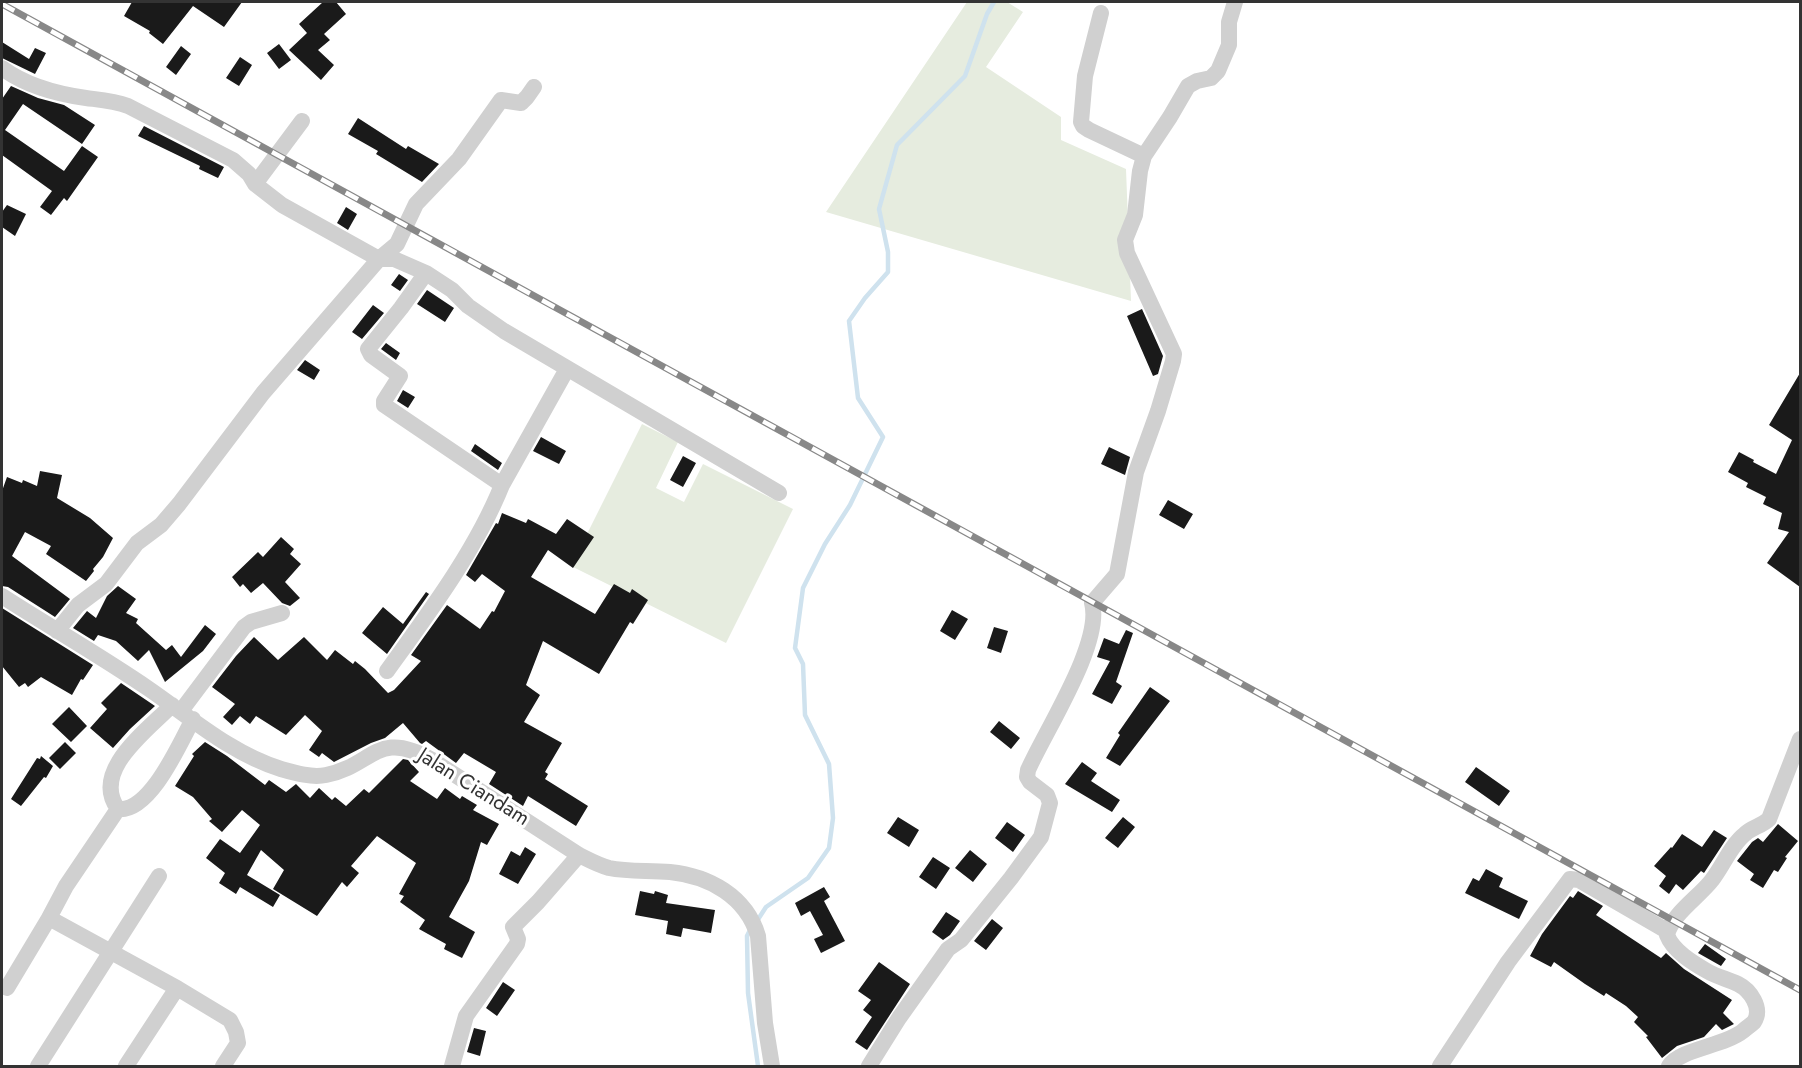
<!DOCTYPE html>
<html>
<head>
<meta charset="utf-8">
<style>
  body { margin:0 }
  #map { position:relative; width:1802px; height:1068px; overflow:hidden; background:#fff; font-family:Jost,sans-serif }
  canvas { display:block }
  .frame { position:absolute; inset:0; border:3px solid #333; pointer-events:none }
</style>
</head>
<body>
<div id="map">
<canvas width="1802" height="1068"></canvas>
<div class="frame"></div>
</div>
<script>
const c = document.querySelector('canvas').getContext('2d');
c.lineJoin = 'round';
function paint(path, color) { c.fillStyle = color; c.fill(path, 'evenodd'); }
function stroke(path, color, width, dash) { c.strokeStyle = color; c.lineWidth = width; c.lineCap = dash ? 'butt' : 'round'; c.setLineDash(dash || []); c.stroke(path); }
function label(font, color, halo, rows, align = 'center') {
  c.font = font + ' Jost,sans-serif'; c.lineWidth = 6; c.setLineDash([]); c.textBaseline = 'middle'; c.strokeStyle = halo; c.fillStyle = color; for (const [text, x, y, turn = 0] of rows) {
    c.save(); c.translate(x, y); c.rotate((+turn || 0) * Math.PI / 180); c.textAlign = isNaN(turn) ? turn : align; if (halo) c.strokeText(text, 0, 0); c.fillText(text, 0, 0); c.restore();
  }
}
paint(new Path2D(`
  M967,2H1007L1023,12L986,67L1061,117V140L1126,169L1131,301L826,212Z
  M642,424L678,442L656,488L684,502L703,464L793,509L726,643L571,566Z`), '#e6ecdf');
stroke(new Path2D(`
  M757,921L766,907L808,878L829,848L833,818L829,764L805,715L803,664L795,648L803,588L825,544L850,505L883,437L858,398L849,321L865,298L888,272V252L879,209L897,145L965,76L987,14L994,2
  M750,930L747,936L748,993L758,1066`), '#cfe2ee', 4.5);
paint(new Path2D(`
  M132,2H242L224,27L193,6L163,44L149,33L150,31L124,16Z
  M323,2H336L346,14L324,34L330,40L318,50L334,65L321,80L289,50L307,33L299,24Z
  M2,42L29,59L35,48L46,53L35,74L2,58Z
  M279,44L291,60L279,69L267,53Z
  M181,46L191,54L176,75L166,67Z
  M240,57L252,65L239,86L226,78Z
  M11,86L38,98L64,105L95,125L82,144L23,104L5,130L64,171L82,146L98,157L67,201L64,198L51,215L40,207L52,191L2,155V99Z
  M358,118L406,149L408,146L439,164L422,182L376,154L378,151L348,134Z
  M144,126L224,167L218,178L199,169L200,166L138,136Z
  M7,205L26,214L15,236L2,227V212Z
  M346,207L357,214L348,230L337,223Z
  M399,274L408,280L400,291L391,285Z
  M427,290L454,308L445,322L417,304Z
  M373,305L384,313L362,339L352,332Z
  M1142,309L1163,356L1158,374L1153,376L1127,316Z
  M386,343L400,353L396,360L381,349Z
  M305,360L320,370L314,380L297,370Z
  M1800,373V587L1767,563L1789,532L1778,529L1782,513L1763,504L1766,497L1746,487L1748,483L1728,472L1739,452L1754,460L1753,462L1776,474L1792,440L1769,425Z
  M403,390L415,397L408,408L397,401Z
  M541,437L566,451L559,464L533,451Z
  M475,444L502,463L498,470L471,451Z
  M1109,447L1130,457L1125,475L1101,464Z
  M683,456L696,463L683,487L670,480Z
  M40,471L62,475L57,498L90,518L113,538L103,557L93,569L94,571L86,581L46,554L51,546L25,532L12,556L70,599L55,617L8,587L2,586V491L7,477L22,483L23,480L37,486Z
  M1168,500L1193,514L1184,529L1159,515Z
  M502,513L526,523L528,519L556,534L567,519L594,537L573,568L548,550L531,577L595,614L614,584L630,593L632,589L648,600L633,624L630,622L599,674L543,641L526,685L540,695L524,722L562,743L545,772L548,774L545,779L588,806L576,826L528,796L523,806L489,784L496,772L464,753L456,763L426,741L422,744L420,743L403,723L385,738L371,743L334,762L322,753L319,757L309,750L322,731L305,715L286,735L256,716L250,724L240,716L232,725L223,717L235,704L212,687L236,656L254,637L278,660L304,637L327,660L335,650L353,664L355,661L365,669L388,693L394,690L421,661L411,655L447,605L480,629L492,611L494,612L505,591L482,574L475,582L466,575L496,523L498,524Z
  M281,537L294,549L290,554L301,564L285,582L300,598L290,606L282,603L263,583L251,593L243,584L240,587L232,577L258,552L263,557Z
  M118,586L136,599L126,613L138,619L136,623L166,650L172,645L181,657L205,625L216,634L203,651L165,682L149,650L138,661L116,641L98,635L94,641L73,628L87,611L96,618L107,596Z
  M426,592L429,594L387,654L362,633L383,607L403,624Z
  M2,608L93,665L83,680L81,679L72,695L41,677L28,687L25,683L19,687L2,666Z
  M952,610L968,619L955,640L940,631Z
  M994,627L1008,631L1001,653L987,648Z
  M1126,630L1133,633L1116,682L1122,686L1112,704L1092,694L1110,661L1097,657L1104,638L1119,644Z
  M121,683L155,706L130,729L113,748L90,728L107,709L101,703Z
  M1150,687L1170,701L1120,766L1106,758L1120,735L1118,733Z
  M69,707L87,726L71,742L52,724Z
  M999,721L1020,738L1011,749L990,732Z
  M65,742L76,753L60,769L49,758Z
  M205,742L227,756L265,785L269,780L286,792L296,784L310,798L319,788L332,800L335,797L346,806L364,789L369,793L403,759L408,760L419,772L410,781L437,799L445,788L460,799L462,796L477,805L473,810L499,824L487,845L481,842L469,881L449,917L475,932L462,958L444,949L446,944L419,929L425,920L400,902L404,896L399,894L416,863L377,836L351,866L359,873L347,887L342,882L317,916L273,889L284,870L261,850L247,875L280,895L273,907L240,887L236,894L219,883L225,873L206,858L220,839L240,853L260,825L242,810L222,832L209,821L212,819L193,797L175,786L194,756L192,754Z
  M41,756L53,766L46,778L44,777L21,806L11,799L37,758L40,759Z
  M1082,762L1097,773L1091,781L1120,800L1112,812L1065,784Z
  M1476,767L1510,791L1499,806L1465,782Z
  M898,817L919,830L909,847L887,833Z
  M1123,817L1135,827L1118,848L1105,838Z
  M1007,822L1025,835L1013,852L995,838Z
  M1778,824L1798,841L1785,857L1787,858L1778,872L1774,870L1763,888L1750,880L1754,874L1737,861L1752,842L1758,838L1763,842Z
  M1714,830L1727,838L1704,873L1701,871L1683,890L1676,884L1669,894L1659,886L1666,876L1654,866L1671,847L1672,848L1682,834L1702,847Z
  M525,847L536,854L518,884L499,874L511,851L520,856Z
  M970,850L987,864L973,882L955,868Z
  M933,857L950,868L936,889L919,877Z
  M1486,869L1503,878L1499,887L1528,901L1519,919L1465,893L1473,878L1479,881Z
  M824,887L830,897L824,901L845,941L821,953L814,939L823,935L810,911L801,916L795,903Z
  M640,891L654,894L655,891L668,895L666,903L715,910L711,933L683,928L681,937L666,934L668,921L635,915Z
  M1578,891L1603,906L1596,915L1661,958L1666,953L1684,969L1732,1000L1723,1013L1734,1024L1722,1030L1716,1024L1704,1037L1677,1046L1662,1058L1646,1037L1648,1036L1634,1022L1638,1017L1626,1006L1606,993L1604,996L1585,984L1554,962L1551,967L1530,956L1542,934L1570,896L1573,898Z
  M946,912L960,921L950,935L943,940L932,932Z
  M992,919L1003,928L986,950L974,941Z
  M1705,944L1726,959L1721,966L1698,953Z
  M879,962L910,984L867,1050L855,1042L872,1017L863,1010L871,1000L858,991Z
  M503,982L515,990L497,1016L486,1008Z
  M474,1028L486,1031L480,1056L467,1052Z`), '#1a1a1a');
stroke(new Path2D(`
  M1101,13L1085,76L1081,122L1083,126L1089,130L1144,156
  M2,68C25,85 57,94 86,98C101,100 114,101 128,106L233,160L249,174L255,184L282,205L379,259H394L426,273L452,290L468,306L504,331L779,493
  M255,184L302,121
  M502,485L567,369
  M2,596C50,627 101,656 149,689C191,718 232,754 281,769C295,773 312,778 326,775C373,766 377,728 432,760L579,855C589,860 598,865 609,868C629,872 650,870 670,872C709,876 746,896 758,936L765,1023L772,1066
  M57,631L78,605L106,584L137,543L161,525L179,504L263,393L379,259L397,244L416,204L459,159L501,100L521,103L527,97L534,87
  M387,671C428,614 476,550 502,485L384,405V401L400,376L371,355L368,349L401,308L426,273
  M172,705C148,730 90,771 118,809C150,813 180,743 193,719
  M181,711L244,627L251,622L282,613
  M118,809L66,886L49,918L177,988L230,1020L236,1032L238,1043L223,1066
  M7,988L49,918
  M38,1066L159,876
  M126,1066L177,988
  M452,1066L466,1016L517,944L518,939L513,927L538,902L579,855
  M869,1066L899,1018L948,949L961,940L1011,878L1041,837L1050,803L1047,795L1030,782L1027,777L1028,770C1045,731 1103,643 1092,603L1117,574L1136,472L1158,411L1173,361L1174,354L1127,253L1125,240L1135,215L1140,171L1144,156L1170,117L1188,86L1197,81L1211,78L1218,71L1229,45V22L1235,2
  M1440,1066L1508,962L1570,879L1579,880L1667,931
  M1669,1066C1680,1049 1724,1046 1743,1031C1746,1028 1751,1025 1754,1022C1763,1008 1750,990 1738,984C1728,979 1717,977 1707,971C1693,963 1673,951 1667,935C1671,915 1700,896 1712,880C1723,866 1731,845 1745,834C1752,827 1762,826 1769,819L1800,739`), '#d0d0d0', 16);
const rail = new Path2D(`
  M2,4L1800,990`);
stroke(rail, '#888', 7);
stroke(rail, '#fff', 4.5, [14]);
label('21px', '#333', '#fff', [
  ["Jalan Ciandam",473,788,32]
]);
</script>
</body>
</html>
